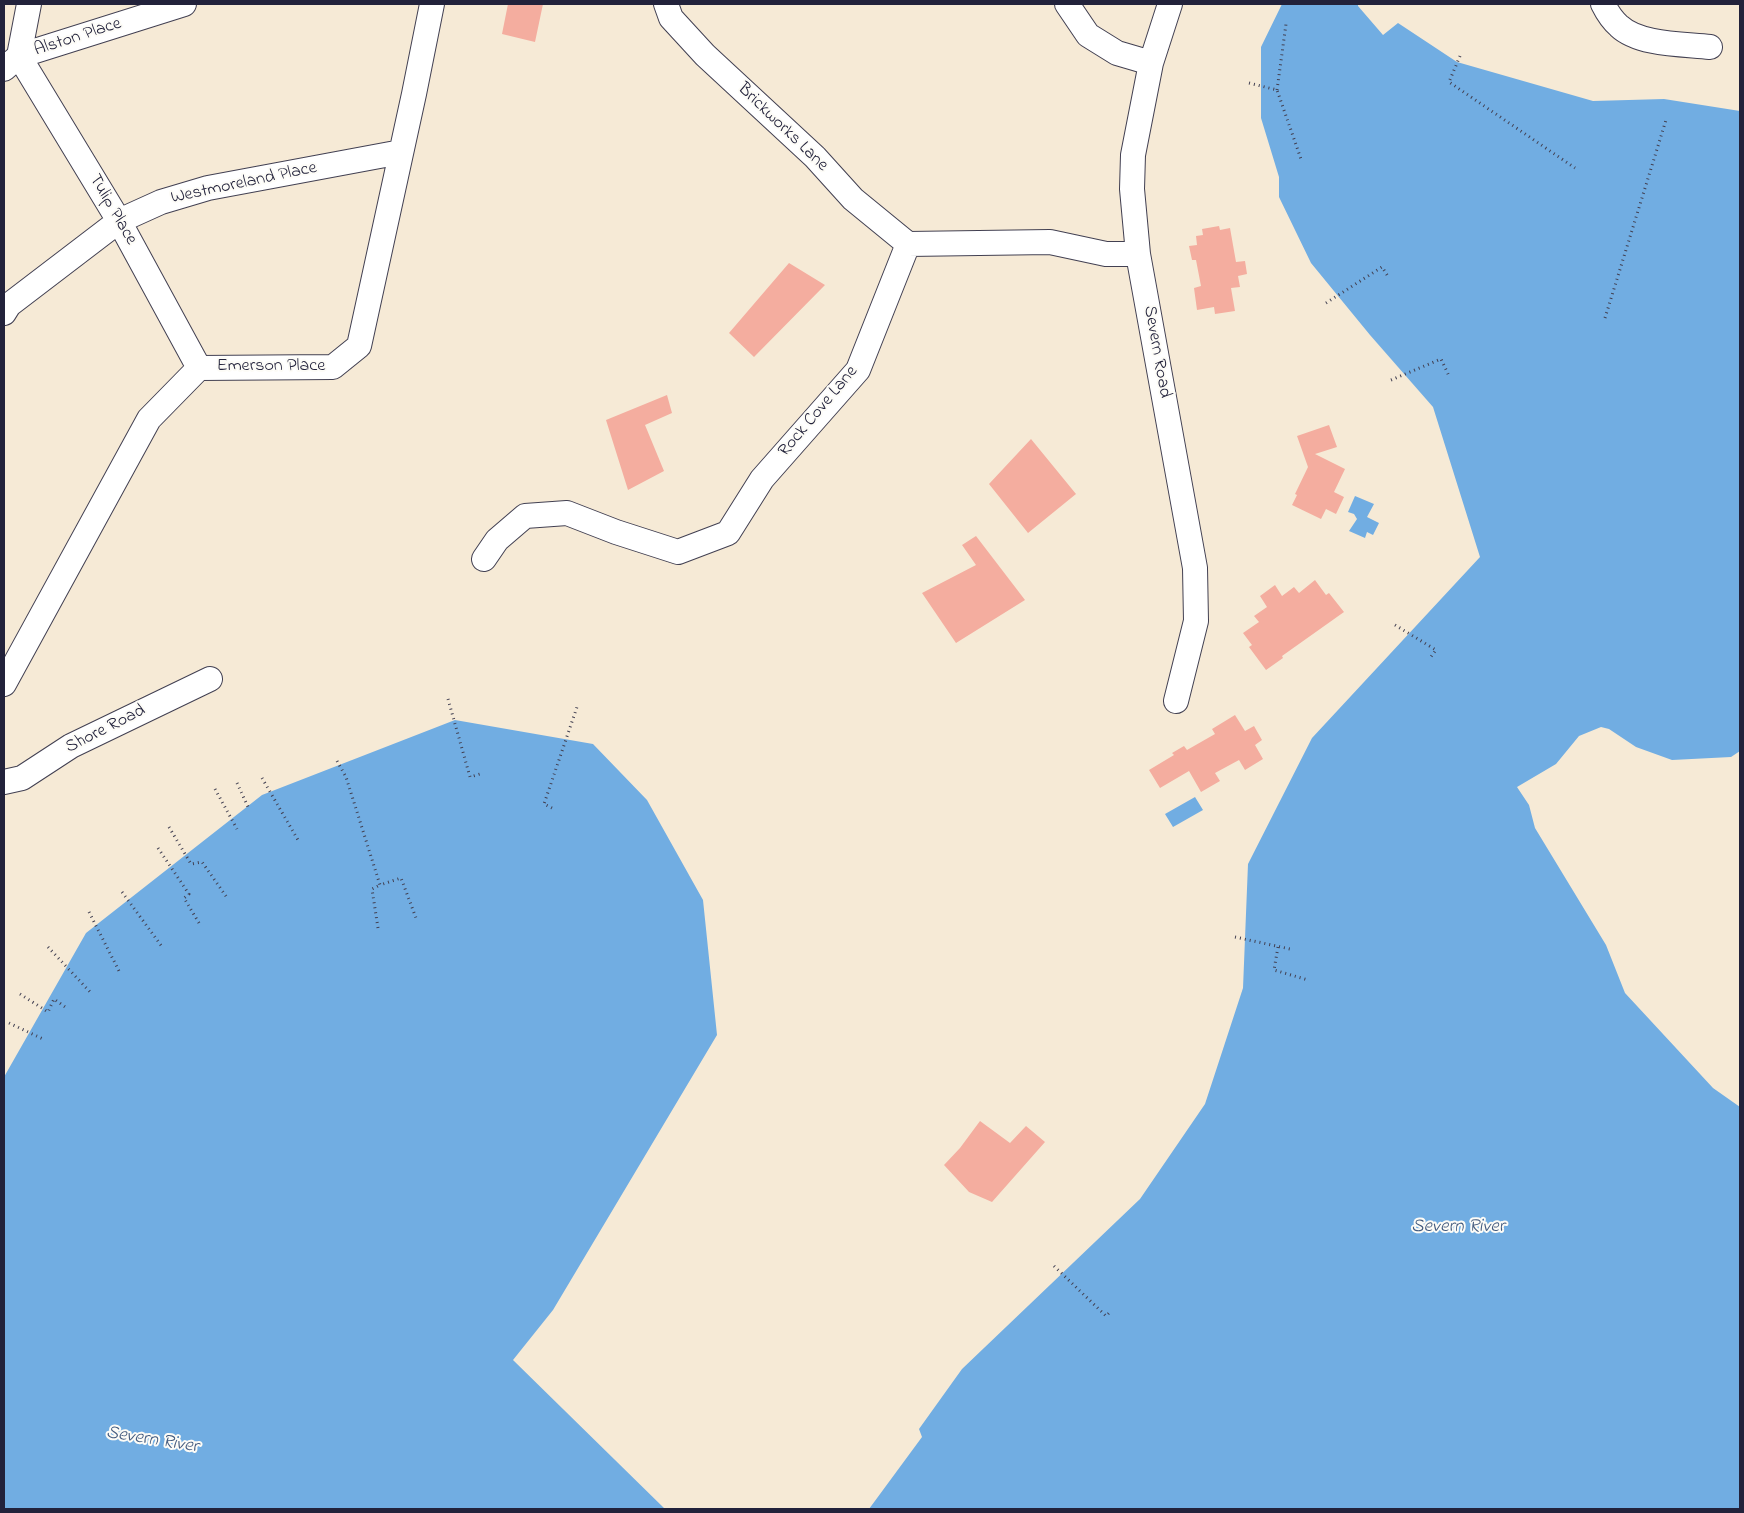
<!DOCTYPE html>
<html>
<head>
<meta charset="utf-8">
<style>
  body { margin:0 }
  #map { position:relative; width:1744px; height:1513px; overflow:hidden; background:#f6ead6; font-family:"Indie Flower",sans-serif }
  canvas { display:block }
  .frame { position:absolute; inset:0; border:5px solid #22223b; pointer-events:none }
</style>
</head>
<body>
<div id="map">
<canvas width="1744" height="1513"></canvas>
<div class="frame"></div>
</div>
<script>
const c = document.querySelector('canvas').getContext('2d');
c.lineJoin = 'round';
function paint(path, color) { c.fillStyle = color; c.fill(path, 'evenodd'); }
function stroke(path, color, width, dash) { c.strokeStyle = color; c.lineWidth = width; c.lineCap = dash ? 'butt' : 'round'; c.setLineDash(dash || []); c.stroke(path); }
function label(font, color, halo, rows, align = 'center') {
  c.font = font + ' "Indie Flower",sans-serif'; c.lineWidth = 4; c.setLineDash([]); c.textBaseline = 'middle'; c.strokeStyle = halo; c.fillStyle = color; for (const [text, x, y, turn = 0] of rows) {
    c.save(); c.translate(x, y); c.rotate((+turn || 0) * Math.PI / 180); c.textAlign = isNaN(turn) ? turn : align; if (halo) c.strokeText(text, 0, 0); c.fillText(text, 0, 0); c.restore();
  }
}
paint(new Path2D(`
  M1282,4H1358V6L1383,35L1398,23L1457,62L1593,101L1664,99L1740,111V751L1731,757L1672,760L1636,747L1609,729L1601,727L1579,736L1556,764L1517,787L1529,805L1535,828L1606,945L1625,993L1713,1088L1740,1107V1509H869L922,1437L919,1429L962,1369L1140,1199L1205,1104L1243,988L1248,864L1312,738L1480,557L1433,407L1370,335L1311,263L1279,197V177L1261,118V47Z
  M1355,496L1374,504L1367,517L1379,523L1373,535L1367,532L1365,538L1349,531L1357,519L1354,514L1348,512Z
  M455,720L593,744L647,800L703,900L717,1035L553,1310L513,1360L665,1509H4V1077L86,933L262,795Z
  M1195,797L1203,810L1173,827L1165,814Z`), '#71ade2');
paint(new Path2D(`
  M508,4H543L535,42L502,34Z
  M1219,226L1220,230L1230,228L1236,262L1245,261L1247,274L1238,276L1240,287L1231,288L1235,311L1215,314L1214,307L1197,310L1194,288L1201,286L1196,260H1192L1189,246L1197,245L1196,236L1203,235L1202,229Z
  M789,263L825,285L754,357L729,333Z
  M667,395L672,413L645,425L664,471L628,490L606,420Z
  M1329,425L1337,447L1315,454L1345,469L1334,492L1344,497L1336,514L1326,509L1321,519L1292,505L1297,495L1295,494L1308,467L1297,436Z
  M1031,439L1076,494L1028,533L989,484Z
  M976,536L1025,600L956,643L922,593L976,565L962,545Z
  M1315,580L1326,595L1329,593L1344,612L1282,656L1283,658L1266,670L1249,647L1252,645L1243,633L1259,622L1254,616L1267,607L1260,596L1275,585L1282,596L1294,587L1299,593Z
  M1235,715L1245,731L1254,726L1262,740L1255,745L1263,759L1245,770L1239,760L1215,773L1220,781L1201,792L1189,771L1160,788L1149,770L1174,755L1172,753L1184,746L1187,750L1215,734L1212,729Z
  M980,1121L1010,1143L1026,1126L1045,1142L992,1202L969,1192L944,1165L960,1148Z`), '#f4ad9f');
const minor = new Path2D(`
  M29,4L19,56L119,221L199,368
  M666,4L671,18L705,55L815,157L853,199L908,244
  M1067,4L1088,35L1117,53L1151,63
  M1170,4L1151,63L1133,155L1132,189L1138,254L1195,568L1196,621L1176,701
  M1603,4C1607,12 1612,20 1619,26C1639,45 1683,44 1710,47
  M4,69L19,56L184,4
  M908,244L1050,242L1106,254H1138
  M4,313L9,305L119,221L161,202L208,188L401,152
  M484,559L497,540L525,516L567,513L616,532L678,552L728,533L762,479L858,370L908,244
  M4,684L149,419L199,368L333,367L359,346L414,94L432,4
  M4,782L22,778L71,746L210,679`);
stroke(minor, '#424052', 26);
stroke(new Path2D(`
  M1460,56L1449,82L1575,168
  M1249,83L1277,90L1302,162
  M1277,90L1286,24
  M1326,303L1382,267L1389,278
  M1605,318L1666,120
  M1391,380L1441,359L1449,376
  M1395,625L1436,650L1430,658
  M448,699L470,777L480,774
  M337,761L346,777L380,885L401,878L416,918
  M262,778L298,840
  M237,783L249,809
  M215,789L237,829
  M552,808L544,804L577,707
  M169,827L191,864L202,862L228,899
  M158,848L189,894L184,898L199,923
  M122,892L163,948
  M89,912L119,971
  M378,928L372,889L380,885
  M1235,937L1290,949
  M48,947L92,994
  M1278,947L1274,970L1308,980
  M20,994L48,1012L54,999L68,1009
  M9,1023L43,1039
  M1054,1266L1106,1316L1111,1311`), '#424052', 3, [1, 4]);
stroke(minor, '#fff', 24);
label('18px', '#22223b', '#fdfcf7', [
  ["Alston Place",78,38,-18],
  ["Brickworks Lane",782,128,44],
  ["Westmoreland Place",244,184,-12],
  ["Tulip Place",112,210,60],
  ["Severn Road",1156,352,80],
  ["Emerson Place",271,367],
  ["Rock Cove Lane",819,412,-50],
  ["Shore Road",106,730,-27]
]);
label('italic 19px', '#425a7e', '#fdfcf7', [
  ["Severn River",1458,1228],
  ["Severn River",152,1441,9]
]);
</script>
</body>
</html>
